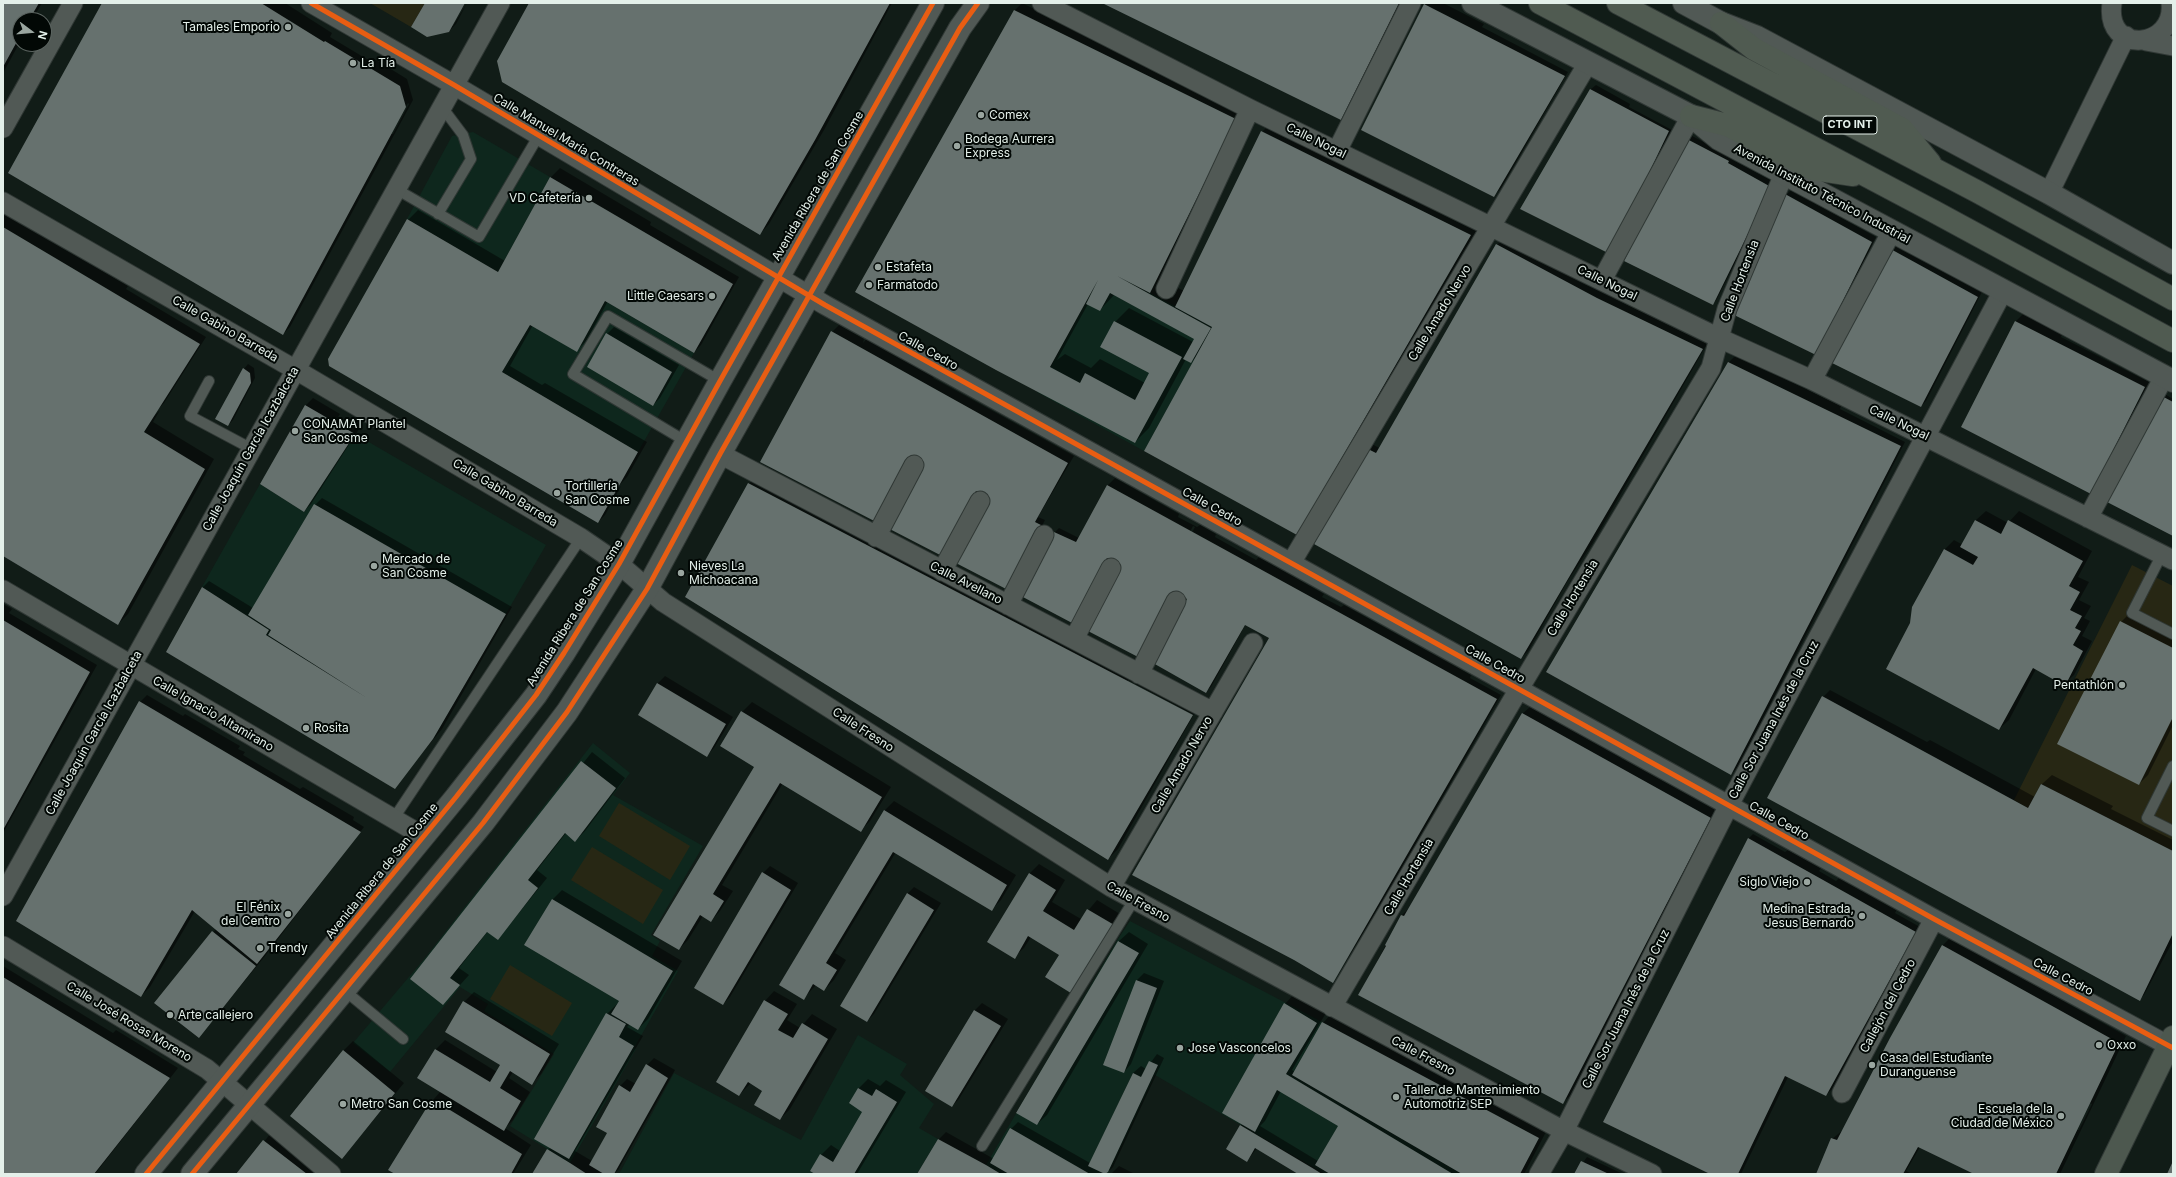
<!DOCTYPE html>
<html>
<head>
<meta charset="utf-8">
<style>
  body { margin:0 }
  #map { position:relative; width:2176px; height:1177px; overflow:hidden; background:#111c17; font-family:Inter,sans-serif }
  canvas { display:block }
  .frame { position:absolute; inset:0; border:4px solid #e4f0ea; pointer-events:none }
  .north { position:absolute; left:12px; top:12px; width:40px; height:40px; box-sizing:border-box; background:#020805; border:1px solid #5c6561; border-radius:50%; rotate:106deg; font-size:11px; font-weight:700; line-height:16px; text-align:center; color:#e4f0ea }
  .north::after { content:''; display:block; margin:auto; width:14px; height:18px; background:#9aa6a0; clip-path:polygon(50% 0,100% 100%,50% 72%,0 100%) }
</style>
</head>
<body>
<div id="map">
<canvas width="2176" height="1177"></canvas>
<div class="frame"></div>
<div class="north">N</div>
</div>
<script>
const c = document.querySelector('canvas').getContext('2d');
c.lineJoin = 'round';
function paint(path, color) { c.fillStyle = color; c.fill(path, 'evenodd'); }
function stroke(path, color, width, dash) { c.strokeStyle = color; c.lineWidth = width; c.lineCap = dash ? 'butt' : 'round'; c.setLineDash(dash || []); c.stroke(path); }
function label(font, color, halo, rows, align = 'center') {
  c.font = font + ' Inter,sans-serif'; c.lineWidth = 4; c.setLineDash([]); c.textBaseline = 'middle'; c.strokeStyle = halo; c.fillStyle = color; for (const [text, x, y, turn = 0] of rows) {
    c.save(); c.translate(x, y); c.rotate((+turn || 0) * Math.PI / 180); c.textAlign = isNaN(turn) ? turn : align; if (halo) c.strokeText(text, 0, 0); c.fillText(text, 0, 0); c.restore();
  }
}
paint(new Path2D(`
  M473,132L550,177L498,272L407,219L452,136Z
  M1104,269L1213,326L1144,451L1037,392Z
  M605,301L694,353L638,452L502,372L530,325L577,351Z
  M355,434L546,545L433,739L266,635L269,630L202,587L260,484L304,512Z
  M593,743L630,773L613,795L703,846L651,935L660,941L652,956L678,971L634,1048L636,1049L570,1163L510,1126L554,1054L484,1011L488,1004L460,987L390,1072L353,1043L425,958Z
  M1130,921L1322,1022L1292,1075L1462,1174H1325L1155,1075L1108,1174H1001L986,1165L1118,939Z
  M858,1035L907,1064L900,1075L934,1104L919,1128L938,1139L917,1174H619L674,1073L801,1140Z`), '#0e271d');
paint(new Path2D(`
  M370,3H425L411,27Z
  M2132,565L2173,586V851L2041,784L2028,808L2014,800Z
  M619,803L690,846L670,880L599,836Z
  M592,847L663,890L643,924L571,880Z
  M510,965L572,1003L552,1036L490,999Z`), '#272714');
paint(new Path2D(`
  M3,3H42L32,20H20V42L3,73Z
  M103,3H285L332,33L330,37L370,61L373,58L407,79L413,100L290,327L283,334ZM408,103L409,104L393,134H390Z
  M426,3H464L451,26H453L467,3L456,24L449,31Z
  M530,3H892L824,130L769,224L760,234Z
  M1022,3L1243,112L1160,279L1184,291L1262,132L1267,127L1480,226L1301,529L1197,356L1191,362L1186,359L1149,428L1135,442L1037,390L953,120L1015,10ZM1114,295L1195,339L1193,342L1129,308L1115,322L1102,346L1151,373L1145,383L1100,359L1091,368L1065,354L1057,360L1088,304L1100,310Z
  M1105,3H1400L1345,115L1341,119Z
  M1426,3H1443L1484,24L1482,27L1568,72L1501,188L1494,195L1425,4Z
  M1596,85L1630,104L1629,107L1672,130L1614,248L1522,209L1591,89Z
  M1690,135L1733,157L1731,159L1775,182L1717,299L1713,304L1626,261Z
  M560,168L651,222L650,225L739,277L701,345L694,352L608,301L586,341L577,350L533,325L510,366L542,385L545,383L647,442L627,477L614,491L615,492L621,486L605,515L598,522L396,403L408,220L418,210L505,261L551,177Z
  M1791,190L1876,237L1820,349L1786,195Z
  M3,212L128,286L126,289L206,337L164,403L154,413V416L160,410L153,422L214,459L128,614L118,624L3,555Z
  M1504,238L1623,299L1622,302L1707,344L1592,544L1567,582L1528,651L1521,658L1315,544L1372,444L1379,448L1497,245Z
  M1895,241L1982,292L1926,401L1921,406L1833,362Z
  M2023,314L2062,334L2061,337L2149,382L2098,485L1962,426L2016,321Z
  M839,325L864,339L863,343L868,337L935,375L933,378L1074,456L1038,517L1045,520L1013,584L989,497L977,491L947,550L832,332Z
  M614,327L679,365L660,398L653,405L607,334Z
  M1736,355L1841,406L1840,409L1905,442L1738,767L1731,774L1547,672L1729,362Z
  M248,364L254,368L255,378L233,420L228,425L244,369Z
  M2163,393L2173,399V535Z
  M313,398L340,414L338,417L359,429L311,504L304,511L306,405Z
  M756,476L1196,710L1194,715L1128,680V682L1193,716L1118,849L1108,859L686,596L749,484Z
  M1115,478L1179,514L1178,517L1197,527L1200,525L1216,534L1215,537L1256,560L1259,557L1324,594L1322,597L1341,607L1344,605L1471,675L1470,678L1501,695L1386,896L1333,982L1270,638L1248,621L1242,628V631L1243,629L1211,687L1206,691L1188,598L1109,558L1079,618L1022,595L1055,532L1059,528L1079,538L1108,485ZM1193,526L1195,527L1168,578H1166Z
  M322,498L512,607L442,729L394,787L202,588L209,581L253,608L315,505Z
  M1986,511L2008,523L2019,511L2092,551L2078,577L2089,582L2079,600L2091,606L2084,618L2090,621L2082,636L2092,641L2074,675L2064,684L2036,669L2009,720L1999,729L1911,623L1913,608L1945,549L1954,540L1963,545L1976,520Z
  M3,604L12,609L9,613L97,665L3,833Z
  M2131,612L2173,634V725L2148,775L2139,784L2121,622Z
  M665,676L733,717L714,748L707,755L639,715L658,683Z
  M1830,690L1927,742L1930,740L2035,797L2042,784L2052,775L2113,806L2111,809L2173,840V941L2144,995L2140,999L1823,697Z
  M147,695L183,716L185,714L240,746L238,749L245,752L243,755L300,789L303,787L354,817L353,820L364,827L265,956L199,1037L156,1003L216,929L195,911L150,987L141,996L140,702Z
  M752,702L891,787L870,821L861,830L783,783L722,885L733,891L720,911L711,921L703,916L688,940L679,949L756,767L721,745L742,712Z
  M1530,707L1597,744L1599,741L1623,755L1621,758L1717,810L1570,1096L1562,1103L1359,995L1402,915L1409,908L1522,714Z
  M592,752L625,778L585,831L575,841L566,833L537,870L547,878L498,939L488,931L459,968L469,975L443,1004L411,979Z
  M894,801L1016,875L1001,900L992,909L896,852L835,953L846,960L834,980L824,990L816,985L804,998L780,984L885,810Z
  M1753,834L1785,852L1788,850L1821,868L1819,871L1836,881L1841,876L1898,907L1895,913L1920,927L1833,1088L1826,1095L1788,1077L1741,1174H1712L1749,838Z
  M1039,864L1065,880L1052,902L1081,919L1097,900L1125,917L1084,984L1060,954L1031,937L1024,948L1014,957L1029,874Z
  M770,866L798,883L730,997L723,1004L763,873Z
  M914,887L941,903L874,1014L867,1021L907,894Z
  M562,890L682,961L648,1019L638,1029L630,1024L627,1027L643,1036L575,1151L592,1161L608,1133L620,1086L627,1079L636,1084L647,1065L654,1058L675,1070L618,1170L614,1174H533L550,1148L607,1014L620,1001L526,944L553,899Z
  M1129,932L1148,944L1047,1115L1037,1124L1018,1113L1119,941Z
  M1950,938L2126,1036L2060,1174H1976L1920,1147L1906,1171L1912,1174H1816L1832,1139L1843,1130L1942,946ZM2090,1103L2092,1104L2079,1130H2076Z
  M3,966L113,1033L116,1030L178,1068L95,1174H3Z
  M1144,973L1164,981L1131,1064L1124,1072L1137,980Z
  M774,991L797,1004L787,1020L800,1028L812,1014L837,1029L790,1109L780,1119L763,1090L751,1083L739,1095L765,1001Z
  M474,992L559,1044L541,1074L532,1083L513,1072L509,1078L530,1092L513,1120L505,1128L531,1145L513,1174H397L433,1100L441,1091L418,1078L436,1049L445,1040L497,1072L501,1065L464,1002Z
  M1294,994L1326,1013L1292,1070L1295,1072L1323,1023L1332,1013L1548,1128L1524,1174H1300L1257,1148L1247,1161L1241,1126L1285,1004ZM1281,1091L1341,1122L1318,1161L1260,1126L1265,1121Z
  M982,1003L1008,1019L959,1099L952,1106L926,1091L975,1010Z
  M353,1041L404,1083L342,1158L343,1051Z
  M1157,1054L1164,1058L1113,1167L1107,1173L1109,1174H918L939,1139L946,1132L994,1159L1011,1129L1018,1122L1090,1163L1133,1073L1141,1066L1146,1069Z
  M868,1079L880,1086L886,1080L906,1092L857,1174H817L812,1171L821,1155L831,1145L840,1151L864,1111L850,1103L859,1088Z
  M271,1133L323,1174H238Z
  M1587,1157L1623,1174H1575Z
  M1119,1166L1133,1173V1174H1111Z`), '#0007');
paint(new Path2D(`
  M3,3H39L29,20H20V36L3,67Z
  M102,3H261L324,42L325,41L400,86L406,107L283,335L8,173Z
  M425,3H465L449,32L427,37L411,27Z
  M529,3H890L815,140L760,235L502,82L497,61Z
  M1102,3H1399L1341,120Z
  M1424,4L1565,76L1494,197L1361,130Z
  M1014,10L1236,119L1150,293L1117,276L1211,328L1191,363L1183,359L1194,339L1110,293L1100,311L1086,304L1098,280L1050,367L1080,383L1085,373L1135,400L1149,373L1100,347L1114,321L1182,357L1135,443L996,370L855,292Z
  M1590,89L1669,131L1610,254L1520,209Z
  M1261,131L1471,235L1297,535L1144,451L1212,327L1175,307Z
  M1685,138L1729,161L1728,163L1771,187L1713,305L1624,261Z
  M550,177L733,284L694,353L605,301L577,352L530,325L502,372L638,452L598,523L329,366L328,359L407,219L498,272Z
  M1785,194L1872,242L1816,355L1728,312Z
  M3,227L200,344L144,432L205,469L118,625L3,556Z
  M1496,244L1597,298L1703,349L1521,659L1314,544L1366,448L1376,453Z
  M1887,247L1978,297L1921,407L1832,363Z
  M2015,321L2145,387L2091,494L1961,427Z
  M831,331L1068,463L1035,522L1041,525L1008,590L954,562L988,497L976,491L942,556L760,462Z
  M606,333L672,372L653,406L587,367Z
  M1728,362L1901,446L1731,775L1546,672Z
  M243,368L250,373L251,383L228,426L215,419Z
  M2160,395L2173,402V536L2107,502Z
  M305,405L355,434L304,512L260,484Z
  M748,483L1193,715L1108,860L685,597Z
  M1107,485L1497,699L1333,983L1294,960L1132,875L1269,638L1245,625L1206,693L1153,663L1187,599L1174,592L1140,658L1086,630L1120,565L1107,558L1074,624L1021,596L1054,532L1076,542Z
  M314,504L506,614L433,739L395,789L166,652L202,587L269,630L266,635L367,698L268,635L271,630L248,615Z
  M1975,520L2001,534L2008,520L2083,561L2069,586L2080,592L2070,610L2082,616L2075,628L2081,631L2073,645L2083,651L2065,686L2033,668L1999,730L1886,669L1910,623L1912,607L1944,549L1973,565L1978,557L1960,547Z
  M3,620L90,672L3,830Z
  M2120,621L2173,648V717L2139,785L2057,744Z
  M657,683L726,724L707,757L638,715Z
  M1822,696L2028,808L2041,784L2173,851V933L2140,1001L1767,798Z
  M139,701L361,832L257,964L192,910L141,997L16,921Z
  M741,711L882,797L861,832L780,783L713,894L724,901L711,922L700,915L679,950L653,935L754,767L720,746Z
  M1522,713L1711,818L1563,1104L1358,995L1386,946L1385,945L1401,915L1404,916Z
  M581,761L616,788L575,842L565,833L528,880L538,888L498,940L487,932L450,978L460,985L443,1005L410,979Z
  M884,810L1007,885L992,911L893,852L826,963L837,970L824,991L813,984L804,1000L779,985Z
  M1748,838L1916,932L1826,1096L1785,1076L1738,1174H1710L1603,1122Z
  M762,872L791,890L723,1005L694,988Z
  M1029,873L1056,890L1043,911L1074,930L1087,909L1116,926L1074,995L1045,977L1059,955L1028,936L1015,959L987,942Z
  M907,893L934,910L867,1022L840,1006Z
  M552,899L673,971L638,1030L611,1014L619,1001L524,945Z
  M212,931L256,966L199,1038L154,1003Z
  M1118,941L1139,953L1037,1125L1016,1113Z
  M1942,945L2119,1043L2056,1174H1974L1918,1147L1903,1174H1816L1831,1138L1837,1140L1890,1038Z
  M3,977L170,1078L94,1174H3Z
  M1136,980L1157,988L1124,1073L1103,1065Z
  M764,1000L788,1014L778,1030L793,1038L802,1023L828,1039L780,1120L754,1105L762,1091L748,1082L739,1096L716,1082Z
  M463,1001L550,1054L532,1085L510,1071L500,1088L521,1101L504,1131L417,1078L435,1049L490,1082L500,1065L445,1032Z
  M1284,1003L1317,1023L1286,1074L1453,1174H1330L1315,1165L1338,1126L1277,1090L1255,1132L1222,1113Z
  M974,1010L1001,1026L952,1107L925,1091Z
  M606,1013L626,1024L619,1037L634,1046L569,1159L534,1139Z
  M1322,1022L1539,1138L1520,1174H1462L1292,1075Z
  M343,1050L395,1093L342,1159L290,1116Z
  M1149,1061L1158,1065L1108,1172L1105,1174L1088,1166L1133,1073L1141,1077Z
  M646,1064L668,1078L614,1174H604L589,1165L607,1133L596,1127L619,1085L630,1092Z
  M858,1088L872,1096L876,1089L897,1102L854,1174H815L810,1171L820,1154L833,1162L862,1112L849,1103Z
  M432,1099L522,1154L511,1174H395L388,1170Z
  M1240,1125L1314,1169L1322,1174H1298L1255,1148L1247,1162L1226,1149Z
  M1010,1128L1090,1174H1009L990,1163Z
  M938,1139L986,1165L1001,1174H917Z
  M263,1140L307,1174H236Z
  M547,1149L570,1163L587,1174H532Z
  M1581,1161L1609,1174H1574Z
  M2173,1161V1174H2167Z`), '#66716e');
const lane = new Path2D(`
  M396,189L479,237L539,135
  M438,214L471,159L463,135L442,107
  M209,381L190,416L252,449
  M687,442L573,374L608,316L720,381
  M2162,554L2132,613L2173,634
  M2173,766L2147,818L2173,831
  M394,818L581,538
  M344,990L403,1039
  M982,1146L1134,900`);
const street = new Path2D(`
  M311,3L454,85L825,305L1934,919L2173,1048
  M1042,3L1250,109L1719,338L1812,380L2173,560
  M2112,3C2104,56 2176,49 2171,3
  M2146,41L2173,46
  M3,128L73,3
  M1337,151L1411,3
  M2049,193L2126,36
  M3,202L296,370L581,538L619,564L663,602L1111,887L1564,1131L1652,1174
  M1602,280L1691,116
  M1166,289L1250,109
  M1812,380L1892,231
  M720,454L1213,712
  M2088,518L2164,377
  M876,537L914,465
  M1291,563L1588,63
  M942,571L980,501
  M3,590L423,836
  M1008,605L1044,535
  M1074,639L1111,568
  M1139,674L1176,601
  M1111,887L1253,643
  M3,896L500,3
  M3,946L207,1069L331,1174
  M1332,1007L1519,689L1711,368L1727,309L1784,174
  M1842,1093L1934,919
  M1539,1174L1564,1131L1729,805L2003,291`);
const secondary = new Path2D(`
  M1473,3L1691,116L1719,139L2173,381
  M1684,3L1721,23L1757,37L2049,193L2173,263
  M146,1174L456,797L536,695L564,653L619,564L720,381L933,3
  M192,1174L483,823L567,712L647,589L720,454L960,28L978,3`);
const primary = new Path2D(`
  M2106,1174L2173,1037`);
const highway = new Path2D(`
  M1540,3L1935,212L2173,341
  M1618,3L1978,192L2173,299
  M1721,23L1754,49L1902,129L1930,163
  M1691,116L1727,125L1813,169L1853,175`);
stroke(lane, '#303835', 12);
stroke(street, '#303835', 21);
stroke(secondary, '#303835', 24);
stroke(primary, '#303835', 24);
stroke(highway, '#303835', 24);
stroke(lane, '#515955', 10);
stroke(street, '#515955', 19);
stroke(secondary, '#515955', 22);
stroke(primary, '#4d584f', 22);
stroke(highway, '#505b51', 22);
stroke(new Path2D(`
  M311,3L454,85L825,305L1934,919L2173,1048
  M146,1174L456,797L536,695L564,653L619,564L720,381L933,3
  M192,1174L483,823L567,712L647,589L720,454L960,28L978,3`), '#e95d12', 5);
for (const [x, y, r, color] of [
  [288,27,4,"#9aa6a0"],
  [353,63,4,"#9aa6a0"],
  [981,115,4,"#9aa6a0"],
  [957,146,4,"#9aa6a0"],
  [589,198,4,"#9aa6a0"],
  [878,267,4,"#9aa6a0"],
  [869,285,4,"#9aa6a0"],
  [712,296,4,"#9aa6a0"],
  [295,431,4,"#9aa6a0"],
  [557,493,4,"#9aa6a0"],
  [374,566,4,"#9aa6a0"],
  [681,573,4,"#9aa6a0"],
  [2122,685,4,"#9aa6a0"],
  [306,728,4,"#9aa6a0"],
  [1807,882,4,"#9aa6a0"],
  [288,914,4,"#9aa6a0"],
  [1862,916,4,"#9aa6a0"],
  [260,948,4,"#9aa6a0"],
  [170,1015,4,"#9aa6a0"],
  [2099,1045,4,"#9aa6a0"],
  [1180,1048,4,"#9aa6a0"],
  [1872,1065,4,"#9aa6a0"],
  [1396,1097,4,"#9aa6a0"],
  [343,1104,4,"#9aa6a0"],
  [2061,1116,4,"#9aa6a0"]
]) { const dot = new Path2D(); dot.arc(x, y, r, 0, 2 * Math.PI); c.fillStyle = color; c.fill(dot); stroke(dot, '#020805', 1.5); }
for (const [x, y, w] of [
  [1850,125,54]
]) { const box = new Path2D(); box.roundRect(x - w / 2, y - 9, w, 18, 3); c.fillStyle = '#020805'; c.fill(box); stroke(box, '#e4f0ea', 1); }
label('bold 11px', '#e4f0ea', null, [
  ["CTO INT",1850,125]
]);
label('12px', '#e4f0ea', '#020805', [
  ["Tamales Emporio",280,27,"right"],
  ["La Tía",361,63],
  ["Comex",989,115],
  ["Bodega Aurrera",965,139],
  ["Express",965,153],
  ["VD Cafetería",581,198,"right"],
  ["Estafeta",886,267],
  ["Farmatodo",877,285],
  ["Little Caesars",704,296,"right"],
  ["CONAMAT Plantel",303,424],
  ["San Cosme",303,438],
  ["Tortillería",565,486],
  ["San Cosme",565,500],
  ["Mercado de",382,559],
  ["San Cosme",382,573],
  ["Nieves La",689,566],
  ["Michoacana",689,580],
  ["Pentathlón",2114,685,"right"],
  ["Rosita",314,728],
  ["Siglo Viejo",1799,882,"right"],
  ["El Fénix",280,907,"right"],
  ["del Centro",280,921,"right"],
  ["Medina Estrada,",1854,909,"right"],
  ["Jesus Bernardo",1854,923,"right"],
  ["Trendy",268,948],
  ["Arte callejero",178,1015],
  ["Oxxo",2107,1045],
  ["Jose Vasconcelos",1188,1048],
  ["Casa del Estudiante",1880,1058],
  ["Duranguense",1880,1072],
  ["Taller de Mantenimiento",1404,1090],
  ["Automotriz SEP",1404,1104],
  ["Metro San Cosme",351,1104],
  ["Escuela de la",2053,1109,"right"],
  ["Ciudad de México",2053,1123,"right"]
], 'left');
label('12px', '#e4f0ea', '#020805', [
  ["Calle Manuel María Contreras",566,140,31],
  ["Calle Nogal",1316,141,26],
  ["Avenida Ribera de San Cosme",818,186,-60],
  ["Avenida Instituto Técnico Industrial",1822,194,28],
  ["Calle Hortensia",1740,281,-69],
  ["Calle Nogal",1607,283,26],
  ["Calle Amado Nervo",1440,313,-59],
  ["Calle Gabino Barreda",225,329,30],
  ["Calle Cedro",928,351,29],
  ["Calle Nogal",1899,423,26],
  ["Calle Joaquín García Icazbalceta",251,449,-61],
  ["Calle Gabino Barreda",505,493,31],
  ["Calle Cedro",1212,507,29],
  ["Calle Avellano",966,583,27],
  ["Calle Hortensia",1573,598,-59],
  ["Avenida Ribera de San Cosme",575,613,-58],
  ["Calle Cedro",1495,664,29],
  ["Calle Ignacio Altamirano",213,714,30],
  ["Calle Sor Juana Inés de la Cruz",1774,720,-62],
  ["Calle Fresno",863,730,33],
  ["Calle Joaquín García Icazbalceta",94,733,-61],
  ["Calle Amado Nervo",1182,765,-60],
  ["Calle Cedro",1779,821,29],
  ["Avenida Ribera de San Cosme",382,871,-51],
  ["Calle Hortensia",1409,877,-60],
  ["Calle Fresno",1138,902,29],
  ["Calle Cedro",2063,977,28],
  ["Callejón del Cedro",1888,1006,-62],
  ["Calle Sor Juana Inés de la Cruz",1626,1009,-63],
  ["Calle José Rosas Moreno",129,1022,31],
  ["Calle Fresno",1423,1056,28]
]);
</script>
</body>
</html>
